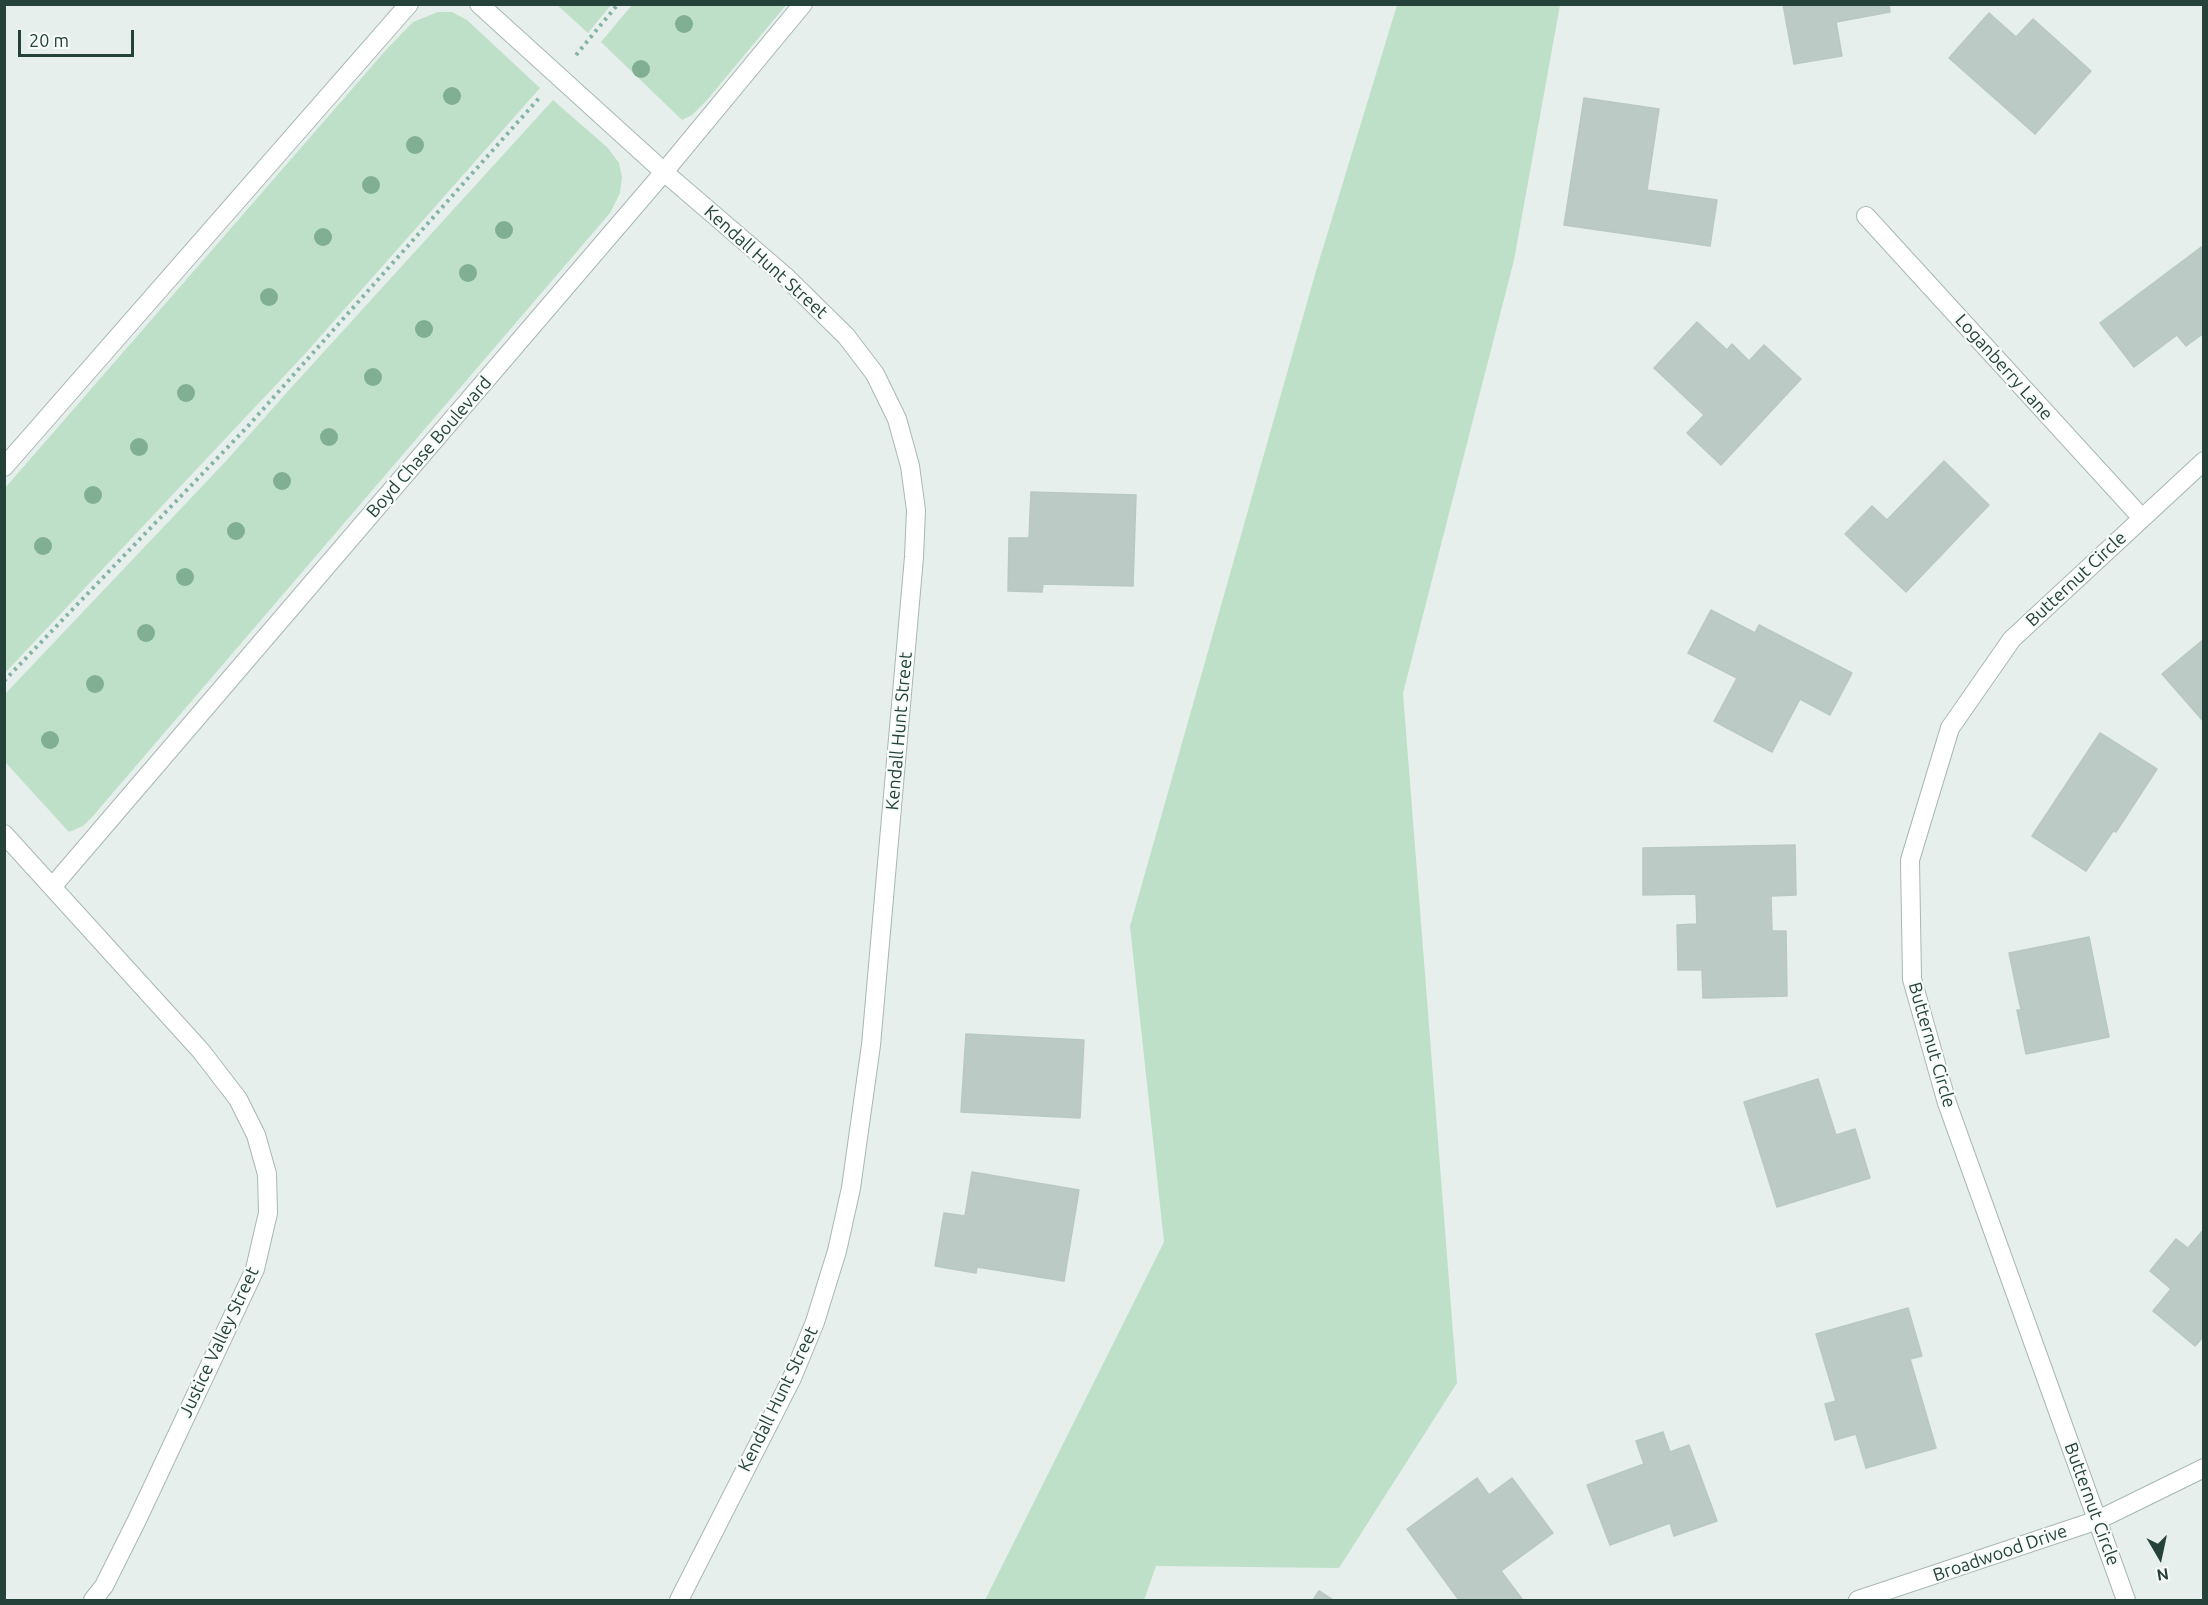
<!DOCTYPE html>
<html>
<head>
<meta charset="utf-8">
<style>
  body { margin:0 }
  #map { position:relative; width:2208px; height:1605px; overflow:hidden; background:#e6efeb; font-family:Ubuntu,sans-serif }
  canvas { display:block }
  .frame { position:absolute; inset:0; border:6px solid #24423a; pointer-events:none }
  .north { position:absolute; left:2130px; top:1527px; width:60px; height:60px; -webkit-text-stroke:4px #f7fbf9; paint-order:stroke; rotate:171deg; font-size:16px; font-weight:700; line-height:24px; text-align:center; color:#24423a }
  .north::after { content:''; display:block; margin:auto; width:21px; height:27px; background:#24423a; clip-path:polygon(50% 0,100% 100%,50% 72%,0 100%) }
  .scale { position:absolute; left:18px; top:30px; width:116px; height:27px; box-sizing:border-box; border:3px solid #24423a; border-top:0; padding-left:8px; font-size:18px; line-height:21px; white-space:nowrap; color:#24423a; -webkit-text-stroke:4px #f7fbf9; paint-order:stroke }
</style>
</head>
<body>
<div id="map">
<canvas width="2208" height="1605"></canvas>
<div class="frame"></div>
<div class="north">N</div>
<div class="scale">20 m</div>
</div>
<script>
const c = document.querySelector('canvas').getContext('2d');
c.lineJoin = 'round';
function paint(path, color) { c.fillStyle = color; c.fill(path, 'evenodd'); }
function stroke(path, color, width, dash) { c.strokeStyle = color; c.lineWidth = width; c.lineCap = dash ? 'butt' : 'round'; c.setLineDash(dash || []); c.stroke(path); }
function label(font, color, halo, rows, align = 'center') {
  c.font = font + ' Ubuntu,sans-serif'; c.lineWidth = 4.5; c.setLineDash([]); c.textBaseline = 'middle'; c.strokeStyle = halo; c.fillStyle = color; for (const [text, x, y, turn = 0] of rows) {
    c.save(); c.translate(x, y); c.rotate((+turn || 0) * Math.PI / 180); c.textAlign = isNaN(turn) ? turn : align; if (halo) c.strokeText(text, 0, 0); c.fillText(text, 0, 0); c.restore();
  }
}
paint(new Path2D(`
  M557,5H611L588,33Z
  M632,5V4L786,5L707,100L692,115L682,120L601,42Z
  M1397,5H1560L1514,260L1403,693L1457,1383L1339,1568L1156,1566L1144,1600H985L1164,1242L1130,926L1316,271Z
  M438,12H452L467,20L540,88L304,355L5,673V488L386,50L413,22Z
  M553,100L608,148L619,163L622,177L620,193L610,213L93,816L83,826L69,832L5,762V694L227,460L289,390Z`), '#bfe0c8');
const building = new Path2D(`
  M1783,4H1889L1890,12L1836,22L1842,56L1794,64Z
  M1989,13L2016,37L2033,19L2091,71L2035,134L1949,58Z
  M1584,98L1659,109L1647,190L1717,200L1710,246L1564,225Z
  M2204,245V333L2186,346L2177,335L2134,367L2100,323Z
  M1697,322L1727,350L1732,344L1749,361L1764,345L1801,379L1721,465L1687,433L1704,415L1654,368Z
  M1944,461L1989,505L1906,592L1845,534L1872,506L1887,520Z
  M1031,492L1136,495L1133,586L1043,584L1042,592L1008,591L1009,538H1029Z
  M1711,610L1755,633L1759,625L1852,673L1830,715L1800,699L1772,752L1714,721L1737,678L1688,653Z
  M2204,639V722L2162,674Z
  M2100,733L2157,769L2116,832L2113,831L2086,871L2032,836Z
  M1795,845L1796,895L1771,896L1772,931H1786L1787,996L1703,998L1702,970H1678L1677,925L1697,924L1696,894L1643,895V848Z
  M2089,937L2109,1037L2026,1054L2017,1010H2021L2009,953Z
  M966,1034L1084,1040L1080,1118L961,1112Z
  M1818,1079L1836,1135L1855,1129L1870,1178L1777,1207L1744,1102Z
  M972,1172L1079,1190L1064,1281L977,1267L976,1273L935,1266L944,1213L965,1216Z
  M2204,1229V1336L2195,1346L2153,1311L2171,1289L2150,1271L2176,1239L2188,1248Z
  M1908,1308L1922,1356L1910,1359L1936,1448L1866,1468L1856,1434L1835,1440L1825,1404L1836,1401L1816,1334Z
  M1663,1432L1670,1452L1689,1445L1717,1521L1674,1536L1670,1523L1610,1545L1587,1485L1644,1464L1636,1441Z
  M1477,1478L1489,1495L1512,1478L1553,1533L1501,1571L1522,1599L1520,1600H1459L1407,1529Z
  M1319,1591L1333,1600H1313Z`);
paint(building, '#bbcac4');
stroke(building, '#b8c9c2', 1.5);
const minor = new Path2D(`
  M479,4L664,172L785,276L846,336L875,374L897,419L910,466L916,510L914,557L871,1045L851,1188L837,1251L815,1322L792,1378L679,1600
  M1866,216L2141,517
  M4,467L409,4
  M4,834L201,1051L238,1099L256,1135L267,1174L268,1213L255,1269L137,1520L104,1586L93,1600
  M52,887L664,172L803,4
  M1858,1600L2098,1520L2204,1468
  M2126,1600L1947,1103L1912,979L1910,860L1950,728L2012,639L2204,461`);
stroke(minor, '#a8b8b2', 20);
stroke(new Path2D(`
  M576,55L618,4
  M4,681L249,425L540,97`), '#86b3a5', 4, [3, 4.5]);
stroke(minor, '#fff', 18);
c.fillStyle = '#80af93';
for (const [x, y] of [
  [684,24],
  [641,69],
  [452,96],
  [415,145],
  [371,185],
  [504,230],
  [323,237],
  [468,273],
  [269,297],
  [424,329],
  [373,377],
  [186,393],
  [329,437],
  [139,447],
  [282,481],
  [93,495],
  [236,531],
  [43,546],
  [185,577],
  [146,633],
  [95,684],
  [50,740]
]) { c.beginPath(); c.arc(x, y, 9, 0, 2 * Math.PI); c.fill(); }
label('18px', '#24423a', '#f7fbf9', [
  ["Kendall Hunt Street",766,262,42],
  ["Loganberry Lane",2004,367,48],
  ["Boyd Chase Boulevard",429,447,-49],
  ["Butternut Circle",2076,579,-43],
  ["Kendall Hunt Street",899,731,-85],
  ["Butternut Circle",1932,1045,74],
  ["Justice Valley Street",219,1342,-65],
  ["Kendall Hunt Street",778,1399,-64],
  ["Butternut Circle",2092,1504,70],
  ["Broadwood Drive",2000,1553,-19]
]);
</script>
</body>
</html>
